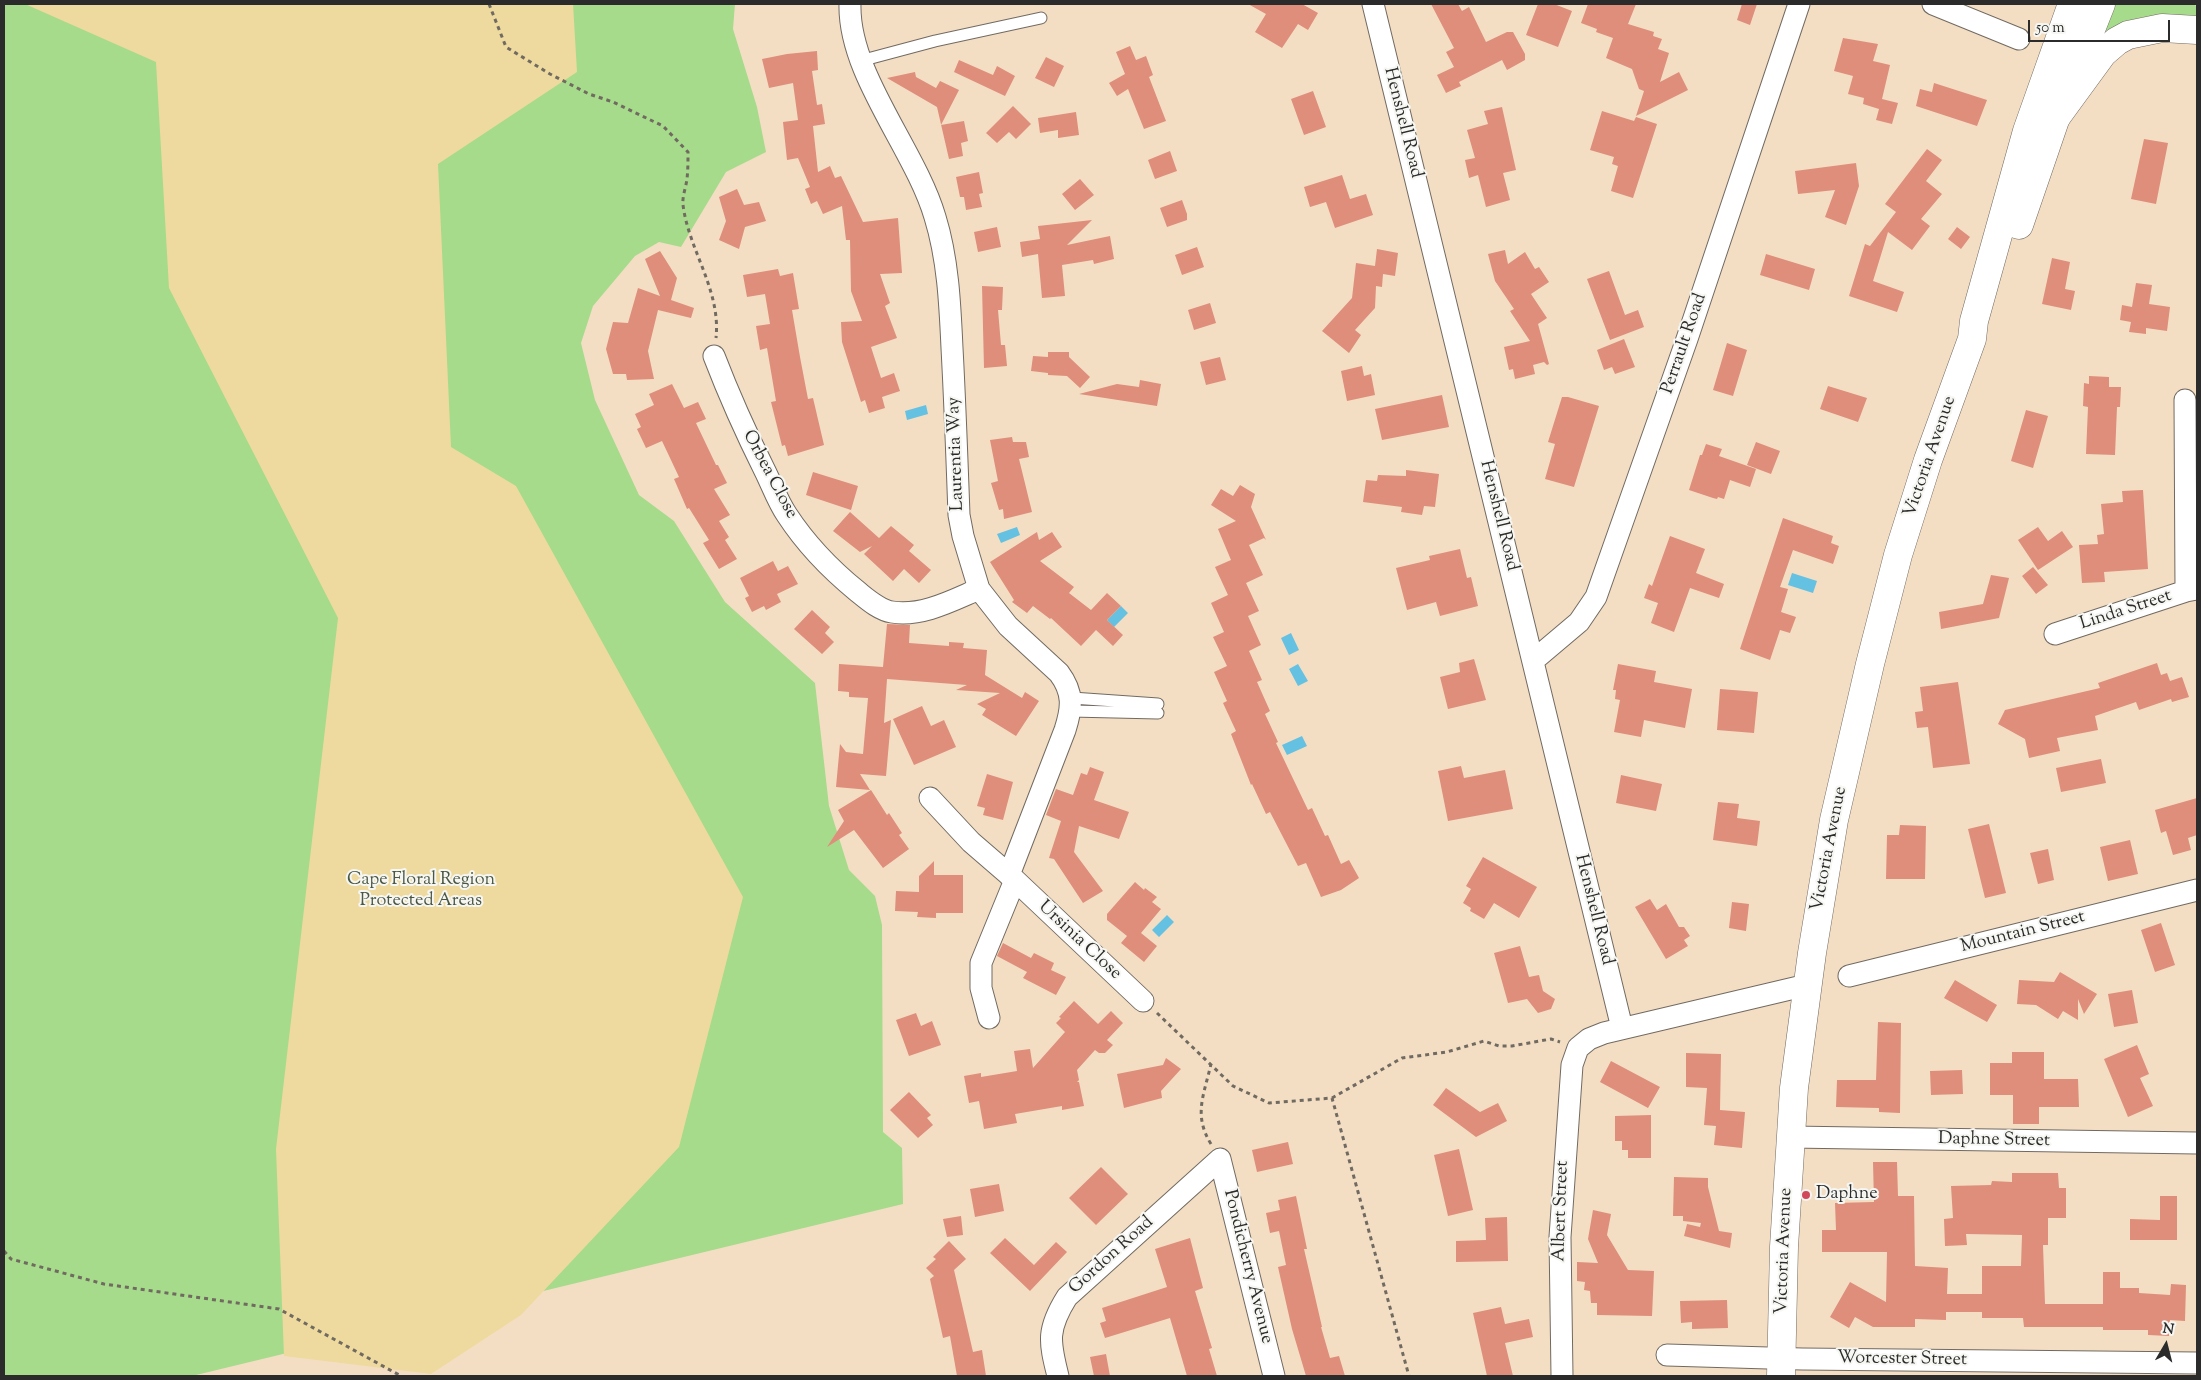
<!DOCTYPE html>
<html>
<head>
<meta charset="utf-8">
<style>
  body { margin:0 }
  #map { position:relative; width:2201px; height:1380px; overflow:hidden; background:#f3dec4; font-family:"Sorts Mill Goudy",serif }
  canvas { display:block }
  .frame { position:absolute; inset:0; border:5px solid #2b2b2b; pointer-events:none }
  .north { position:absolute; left:2141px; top:1320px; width:50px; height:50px; -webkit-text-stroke:4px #f6f6f2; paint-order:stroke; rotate:8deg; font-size:14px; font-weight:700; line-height:20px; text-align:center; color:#2b2b2b }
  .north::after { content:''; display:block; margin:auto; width:18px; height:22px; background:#2b2b2b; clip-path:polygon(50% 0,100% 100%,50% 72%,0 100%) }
  .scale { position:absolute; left:2028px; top:20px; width:142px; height:22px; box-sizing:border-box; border:2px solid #2b2b2b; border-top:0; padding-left:6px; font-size:15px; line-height:18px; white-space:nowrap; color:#2b2b2b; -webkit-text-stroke:4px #f6f6f2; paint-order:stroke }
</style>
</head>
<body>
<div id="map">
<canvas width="2201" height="1380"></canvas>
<div class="frame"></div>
<div class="north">N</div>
<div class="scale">50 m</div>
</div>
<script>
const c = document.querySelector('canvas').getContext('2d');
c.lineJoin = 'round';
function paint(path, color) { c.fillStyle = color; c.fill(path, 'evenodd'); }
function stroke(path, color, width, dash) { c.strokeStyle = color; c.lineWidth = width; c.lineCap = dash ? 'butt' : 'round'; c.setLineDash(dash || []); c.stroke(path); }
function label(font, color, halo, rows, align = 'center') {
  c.font = font + ' "Sorts Mill Goudy",serif'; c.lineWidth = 4; c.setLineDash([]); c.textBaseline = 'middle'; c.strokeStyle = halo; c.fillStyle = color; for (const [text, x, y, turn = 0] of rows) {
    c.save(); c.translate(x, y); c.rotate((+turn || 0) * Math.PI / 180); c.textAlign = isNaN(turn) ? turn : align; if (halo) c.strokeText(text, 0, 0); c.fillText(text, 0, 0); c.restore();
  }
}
paint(new Path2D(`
  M4,4H735L733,29L757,107L766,152L726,172L681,247L659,242L635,256L593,306L581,343L595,400L639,495L674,521L725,602L815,683L829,806L849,870L875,896L882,925L883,1132L902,1148L903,1204L192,1376H4Z
  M2112,4H2194L2197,7V23C2151,14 2133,10 2096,44Z`), '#a6db8b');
paint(new Path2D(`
  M25,4H573L577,72L438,164L451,447L516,486L743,897L679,1147L521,1315L431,1374L284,1356L276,1149L338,618L169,288L156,62Z`), '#eeda9e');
paint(new Path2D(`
  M926,405L928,414L907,420L905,411Z
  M1017,527L1020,535L1001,543L997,534Z
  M1792,573L1817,581L1813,593L1788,585Z
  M1121,606L1128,613L1114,627L1107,620Z
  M1291,633L1299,650L1289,655L1281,638Z
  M1298,664L1308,681L1298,686L1289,669Z
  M1302,736L1307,746L1287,755L1282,745Z
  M1167,915L1174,922L1159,937L1152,930Z`), '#64c1e2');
paint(new Path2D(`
  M1248,4H1302L1318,13L1308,30L1298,24L1282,48L1255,32L1266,14Z
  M1431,4H1458L1462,11L1469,7L1486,42L1507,32H1513L1525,54V60L1507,70L1502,60L1459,82L1461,86L1446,93L1437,75L1454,67L1446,52L1454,48Z
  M1538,4H1554L1572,11L1558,47L1526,35Z
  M1588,4H1636L1628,24L1654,32L1653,36L1662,39L1658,49L1669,53L1660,82L1679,72L1688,90L1636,116L1644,91L1639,89L1632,69L1606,58L1613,38L1596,32L1597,29L1581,23Z
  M1742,4H1757L1750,25L1737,20Z
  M1843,38L1878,44L1873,61L1890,65L1882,99L1898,103L1892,124L1876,120L1879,109L1863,104L1864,98L1848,94L1853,76L1834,71Z
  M1130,46L1136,60L1146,56L1153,75L1149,77L1166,121L1144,129L1128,89L1117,96L1109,83L1125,74L1116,52Z
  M817,51L818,70L812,71L817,105L822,104L825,124L813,126L818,172L830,166L835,178L841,176L863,222L898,218L902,273L880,274L890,303L885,306L897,338L871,347L881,378L894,373L900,391L882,397L885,408L869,413L865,400L861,402L842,342L841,322L862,321L851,291L850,240H846L842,206L823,214L817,201L811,204L805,189L810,187L798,158L787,160L783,122L798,120L793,83L769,88L762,59L787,54Z
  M1046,57L1064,66L1054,87L1035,78Z
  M959,60L993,75L997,66L1015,76L1005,96L954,72Z
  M915,72L916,77L936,88L940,81L959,90L941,125L964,121L968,141L961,143L963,156L949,159L937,107L887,78Z
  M1934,83L1987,100L1977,126L1916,106L1920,89L1932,92Z
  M1313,91L1326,127L1304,135L1291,99Z
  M1013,106L1031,124L1016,139L1009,132L997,143L986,133Z
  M1502,107L1516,170L1503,173L1510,200L1486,207L1478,175L1469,178L1465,160L1475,158L1467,130L1488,124L1484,111Z
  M1602,111L1634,121L1636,117L1657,124L1633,198L1611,191L1618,166L1612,164L1614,157L1590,150Z
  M1076,112L1079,135L1058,138V130L1040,133L1038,118Z
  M2144,139L2168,143L2156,204L2131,199Z
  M1927,149L1942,160L1926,181L1942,194L1921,219L1930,226L1912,250L1888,232L1873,281L1904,292L1897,312L1849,296L1865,244L1870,246L1896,212L1885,204Z
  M1170,151L1177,171L1155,179L1148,160Z
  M1856,163L1859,186L1846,225L1825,217L1835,190L1798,194L1795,171Z
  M979,172L983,193L979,194L982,207L966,210L964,197H960L956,177Z
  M1342,175L1350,199L1366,194L1373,215L1335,228L1326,202L1310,207L1304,187Z
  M1080,179L1094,195L1075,210L1062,194Z
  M737,189L744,205L759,202L766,221L745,227L739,249L719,240L726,221L719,197Z
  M1182,200L1187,214V220L1167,227L1160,208Z
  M1092,220L1067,245L1110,236L1114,259L1094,264L1093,260L1062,265L1065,296L1042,298L1038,254L1022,257L1020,242L1040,239L1038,226Z
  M997,227L1001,247L978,252L974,232Z
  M1957,227L1970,237L1961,249L1948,239Z
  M1197,247L1204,267L1182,275L1175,255Z
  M1377,249L1398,253L1395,276L1383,274L1382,287L1376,286L1375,308L1355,330L1361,335L1349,353L1322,331L1352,298L1356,263L1375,266Z
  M1505,250L1508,264L1525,252L1535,269L1539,267L1549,282L1531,294L1547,318L1538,324L1549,364L1547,365L1544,362L1533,365L1535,374L1515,379L1513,369L1509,370L1504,347L1530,341L1510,311L1514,309L1495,281L1488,254Z
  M660,251L677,278L671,300L694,308L691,318L658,310L648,351L654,379L627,380L626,374H613L606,349L613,322L628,323L638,288L660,296L645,259Z
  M1766,254L1815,269L1809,290L1760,275Z
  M2052,258L2070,262L2065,289L2075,291L2071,310L2042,304Z
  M778,269L780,276L793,273L799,309L792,310L800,357L808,399L813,398L824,445L788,456L785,445L782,446L771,402L776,401L767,348L760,350L756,326L770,324L765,294L747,297L743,275Z
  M1609,271L1625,315L1638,310L1644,327L1610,340L1587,279Z
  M2136,283L2152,285L2149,304L2170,307L2167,331L2146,328V334L2129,332L2131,322L2120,320L2122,305L2132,307Z
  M982,286L1003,287L1002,310H998L1001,345H1005L1007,366L984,368Z
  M1210,303L1216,323L1194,330L1188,310Z
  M1624,339L1635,367L1615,374L1612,367L1604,370L1597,350Z
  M1727,343L1747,350L1733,396L1713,390Z
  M1048,352H1069V357L1090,377L1080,388L1067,376L1048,375V373L1031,371L1033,356L1048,357Z
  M1220,357L1226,380L1206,385L1200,362Z
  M1362,366L1364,376L1371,374L1375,395L1347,401L1341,371Z
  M2089,376L2109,377V387H2121L2120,407H2117L2115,455L2086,454L2088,407L2083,406L2084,383L2089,384Z
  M1140,380L1161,384L1157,406L1079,394L1117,384L1139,387Z
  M672,384L684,408L698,402L706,419L696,423L716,465H718L727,483L714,489L730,515L719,521L729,537L725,540L737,559L719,569L703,543L709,540L689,508L687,509L674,479L679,477L662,441L646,448L637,429L641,427L635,414L654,405L649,394Z
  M1828,386L1867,398L1858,422L1820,409Z
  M1442,395L1449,427L1382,440L1375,409Z
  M1562,397H1568L1599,406L1574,487L1545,479L1555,444L1548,442Z
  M2026,410L2048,416L2033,468L2011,461Z
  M1012,437L1013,442H1026L1029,457L1019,459L1032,512L1004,519L1003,509L999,510L991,483L998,481L990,440Z
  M1756,442L1780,451L1771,474L1747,465Z
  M1706,444L1722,449L1719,456L1756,469L1750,487L1730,480L1724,499L1718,497L1717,499L1713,498L1689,490L1700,455H1702Z
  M1406,470L1439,474L1435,507L1424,506L1422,515L1401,512L1402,507L1363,502L1366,480L1377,481L1378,475L1406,476Z
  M813,472L858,486L851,510L806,495Z
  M1240,485L1255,494L1251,507L1266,540L1264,538L1249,545L1263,575L1246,583L1259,611L1248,616L1261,645L1249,651L1262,680L1257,682L1270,711L1265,714L1278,742L1276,743L1308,810L1312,808L1325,836L1328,835L1341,864L1349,860L1359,878L1341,890L1321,897L1306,863L1298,866L1270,812L1266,814L1252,784L1251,785L1231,734L1236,731L1223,703L1227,701L1214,672L1227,666L1213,637L1224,632L1211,603L1228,595L1215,567L1231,560L1218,529L1236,521L1211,505L1221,489L1233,496Z
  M2143,490L2148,569L2104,572L2105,582L2082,583L2079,545L2098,544L2097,535L2104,534L2101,504L2123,502L2122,491Z
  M850,512L879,538L891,526L914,545L909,551L931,570L919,583L904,569L893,581L864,554L872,546L860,552L833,531Z
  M1783,518L1833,536L1831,543L1839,546L1833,564L1793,550L1780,587L1788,589L1781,612L1796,617L1790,633L1780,630L1770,660L1740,649Z
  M2038,527L2048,541L2062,531L2073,547L2038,570L2018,540Z
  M1037,532L1039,540L1052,532L1062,547L1040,561L1074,587L1069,593L1091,610L1107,593L1121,606L1107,620L1123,635L1113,646L1096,630L1081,646L1051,618L1050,619L1033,606L1027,613L1012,602L1014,600L990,562Z
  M1670,536L1705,549L1696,573L1724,584L1719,598L1690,588L1674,632L1651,623L1658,603L1644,598L1649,584L1652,586Z
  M1460,549L1467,578L1471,577L1478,606L1440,616L1436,602L1407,610L1396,568L1430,560L1429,556Z
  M773,561L778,571L788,566L798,584L777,594L781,602L766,610L764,606L752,612L745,598L749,596L740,578Z
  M2033,567L2048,585L2036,594L2022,576Z
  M1991,575L2009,578L1999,618L1941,629L1939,612L1983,604Z
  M812,610L830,627L825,633L834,642L822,654L794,629Z
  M887,624L910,625L909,643L949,646V642L964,643L963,648L987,650L985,675L1022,698L1025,692L1039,701L1016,736L982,715L986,709L977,704L1000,693L956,690L967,685L887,679L884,723L891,720L886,776L860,774L870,790L836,787L840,744L846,752L863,754L868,698L849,697V692L838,691L839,664L883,667Z
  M1474,659L1486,700L1448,709L1440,677L1460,672L1459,663Z
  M2157,663L2161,675L2167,673L2170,681L2182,677L2189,697L2172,702L2171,699L2139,710L2136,702L2095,716L2098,730L2057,738L2060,751L2029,758L2025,739L1998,724L2005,710L2100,688L2098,683Z
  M1618,664L1656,671L1654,682L1692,689L1685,728L1644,720L1641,737L1614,732L1620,700L1615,699L1616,690H1613Z
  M1958,682L1970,764L1933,768L1928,727L1917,728L1915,712L1923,711L1920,687Z
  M1720,689L1758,692L1754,733L1717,730Z
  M922,706L931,726L944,720L956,747L914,765L893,719Z
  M2101,759L2106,783L2061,792L2056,768Z
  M1461,766L1464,778L1505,770L1513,809L1448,821L1438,771Z
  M1090,767L1104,772L1094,800L1129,812L1119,839L1079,826L1074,852L1103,891L1083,903L1054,859L1049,858L1061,821L1046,815L1056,789L1073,795L1081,773L1087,775Z
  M987,774L1013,782L1003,820L983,815L985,808L977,806Z
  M1621,775L1662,784L1656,811L1616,803Z
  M871,790L887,815L889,813L902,833L899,835L909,849L883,868L854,830L827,847L844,821L838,810Z
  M2197,798V835L2188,838L2191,850L2173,855L2166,831L2161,833L2155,810Z
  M1718,802L1739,804L1737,818L1760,821L1757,846L1713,840Z
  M1989,824L2006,893L1985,898L1968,829Z
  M1900,825L1926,826L1925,879H1886L1887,835H1899Z
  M2130,840L2138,874L2108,881L2100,847Z
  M2048,849L2054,880L2038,884L2030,853Z
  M1483,857L1537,887L1519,918L1494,903L1484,919L1470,911L1471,908L1463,903L1471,889L1466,886Z
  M934,861V875H963V913H936V918L917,917L918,912L895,911L896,891L919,892V876Z
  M1135,882L1144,890L1145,888L1157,897L1152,902L1161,909L1141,933L1157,946L1144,962L1121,943L1127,936L1107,920V914Z
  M1650,899L1657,910L1666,904L1679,927H1684L1690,936L1684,940L1688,946L1666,959L1635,907Z
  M1732,902L1749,904L1746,931L1729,928Z
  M2161,923L2175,965L2155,972L2141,930Z
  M1003,943L1031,958L1034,953L1054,963L1051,970L1066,977L1056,995L1023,978L1027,972L997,956Z
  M1520,946L1529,977L1539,975L1543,991L1555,999L1551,1009L1538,1013L1527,999L1508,1003L1494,953Z
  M2060,972L2097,994L2084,1014L2078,999V1020L2063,1011L2058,1019L2036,1005L2017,1004L2019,980L2054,982Z
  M1955,980L1997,1005L1987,1022L1944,998Z
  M2132,990L2138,1023L2114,1027L2108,994Z
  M1074,1001L1098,1024L1111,1011L1123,1023L1107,1040L1113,1045L1105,1053H1099L1095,1050L1077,1070L1079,1080L1077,1082H1079L1084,1106L1062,1110V1106L1015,1114L1017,1123L984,1129L979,1101L969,1103L964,1076L981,1073V1077L1017,1071L1014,1051L1030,1049L1033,1068L1065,1032L1056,1023L1061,1018L1059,1017Z
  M916,1013L921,1026L932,1021L941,1045L909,1056L896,1020Z
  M1878,1022L1901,1023L1900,1113L1879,1112V1108L1836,1107L1837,1080H1876Z
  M2137,1045L2149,1074L2140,1078L2153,1106L2128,1117L2104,1059Z
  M2012,1052H2044V1079H2078L2079,1107H2039V1124H2013V1095H1990V1063H2012Z
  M1686,1053L1721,1054L1720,1110L1745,1112L1742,1148L1714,1145L1716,1126L1704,1125L1707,1088L1686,1087Z
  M1166,1058L1181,1069L1161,1091L1162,1098L1124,1108L1117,1074L1163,1065Z
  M1611,1061L1660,1087L1648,1108L1600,1082Z
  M1962,1070L1963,1094L1931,1095L1930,1071Z
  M1446,1088L1480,1112L1498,1103L1507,1121L1476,1137L1433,1105Z
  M909,1092L931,1115L927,1118L933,1125L918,1138L890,1110Z
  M1651,1115V1158H1628V1150H1622V1141H1615V1116Z
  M1288,1142L1293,1164L1257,1172L1252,1150Z
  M1459,1149L1473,1210L1448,1216L1434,1155Z
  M1873,1162H1897L1898,1196H1914L1915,1266L1948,1268L1947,1294H1982V1266H2021L2022,1235L1966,1234L1967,1245L1945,1246L1944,1219L1953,1218L1951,1186L1991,1185L1992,1181L2012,1182V1173H2058L2059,1188H2066V1218H2048V1245H2043L2045,1304H2103V1272H2120V1288H2139V1293L2170,1295L2171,1284L2186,1285L2185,1321L2170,1320L2169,1336L2148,1335V1330H2103V1327H2024L2023,1318H1982V1312H1946V1320L1915,1319V1327H1873L1855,1317L1849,1328L1830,1317L1850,1282L1886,1302L1887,1252H1822V1230H1836L1835,1203L1874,1202Z
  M1101,1167L1128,1194L1096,1225L1069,1198Z
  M1674,1177L1708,1178V1187L1719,1231L1732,1233L1730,1248L1684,1236L1687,1224L1700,1227L1701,1223L1683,1221V1216H1673Z
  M999,1184L1004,1211L975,1217L970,1189Z
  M1296,1196L1307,1249H1304L1322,1327H1321L1330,1358L1339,1356L1345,1376H1306L1292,1329L1278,1267L1286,1265L1279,1231L1270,1233L1266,1213L1280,1210L1278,1200Z
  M2160,1196H2177V1240H2130V1219L2160,1220Z
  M1593,1210L1611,1214L1607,1235L1628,1270L1654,1271L1652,1316L1597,1315V1303H1591L1590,1291L1584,1290L1585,1282L1577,1281V1262L1598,1263L1588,1239Z
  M961,1216L963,1235L947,1237L943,1219Z
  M1507,1217L1508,1261L1456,1262V1241L1486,1240L1485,1218Z
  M1005,1238L1034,1265L1056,1242L1067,1252L1030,1291L990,1253Z
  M1190,1238L1203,1288L1195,1291L1212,1348L1209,1349L1217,1376H1187L1170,1318L1105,1338L1100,1323L1106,1321L1102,1308L1167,1287L1155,1249Z
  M949,1241L966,1259L954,1270L973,1352L982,1350L986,1376H957L950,1336L943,1338L930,1279L934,1276L926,1268L936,1259L933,1257Z
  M1727,1300L1728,1328L1692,1329V1322L1681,1323L1680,1301Z
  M1501,1307L1505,1324L1529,1319L1533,1337L1505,1343L1513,1376H1487L1473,1313Z
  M1106,1354L1110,1376H1094L1090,1357Z`), '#de8e7a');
const service = new Path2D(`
  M860,61L935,41L1041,18
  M1072,698L1158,704
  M1071,711L1158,713`);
const minor = new Path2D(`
  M850,4C848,74 915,149 935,217C948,259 950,304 952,348C955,403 957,459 959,515L963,536L979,589L1008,626L1059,673C1074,693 1072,708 1065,730L1009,875
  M1373,4L1622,1028
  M1933,4L2019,39
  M714,356C729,395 746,433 765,471C772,485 778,502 787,515C806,544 830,569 857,591C867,599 879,610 892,612C922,617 953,600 979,589
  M2185,400L2186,591
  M2055,634L2186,591L2197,589
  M1534,660L1579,622L1596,597L1687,339L1799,4
  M930,798L971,842L1015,880L1143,1001
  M1849,976L2197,890
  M989,1018L981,988V963L1015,880
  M1790,1137L2197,1143
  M1667,1355L1802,1359L2197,1363
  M1058,1376C1049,1341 1047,1329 1067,1297L1220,1159L1274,1376
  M1562,1376L1560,1237L1572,1065L1578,1048L1589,1039L1604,1033L1807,985`);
const tertiary = new Path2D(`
  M2019,225L2055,120L2101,4
  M1781,1376L1784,1247L1794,1088L1812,953L1834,820L1870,664L1898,555L1928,460L1972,339L1974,321L2027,131L2072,4`);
const primary = new Path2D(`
  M2057,116L2103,53L2117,41L2128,35L2162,28L2197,30`);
stroke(service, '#716a61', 13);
stroke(minor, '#716a61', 23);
stroke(tertiary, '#716a61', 29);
stroke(primary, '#716a61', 29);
stroke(new Path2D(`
  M489,4L506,47L550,74L589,94L613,102L663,126L688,152C688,161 688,170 687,179C686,187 682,197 683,205C689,251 721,290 716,338
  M1157,1013L1233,1086L1269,1103L1332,1098L1409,1376
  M1332,1098L1402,1058L1447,1052L1484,1041L1499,1046H1512L1551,1039L1560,1042
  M1211,1144C1193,1115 1204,1095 1211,1064
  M4,1251L11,1259L104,1284L279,1309L401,1376`), '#716a61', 3, [4, 4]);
stroke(service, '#fff', 11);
stroke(minor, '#fff', 21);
stroke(tertiary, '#fff', 28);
stroke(primary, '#fff', 28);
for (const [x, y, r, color] of [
  [1806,1195,5,"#d1495b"]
]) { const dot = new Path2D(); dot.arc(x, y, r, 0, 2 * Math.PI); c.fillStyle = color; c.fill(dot); stroke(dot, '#f6f6f2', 2); }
label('18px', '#2b2b2b', '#f6f6f2', [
  ["Henshell Road",1402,123,76],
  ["Perrault Road",1685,344,-71],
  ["Laurentia Way",957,454,-92],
  ["Victoria Avenue",1931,457,-71],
  ["Orbea Close",769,475,62],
  ["Henshell Road",1498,516,76],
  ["Linda Street",2126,611,-18],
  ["Victoria Avenue",1830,849,-79],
  ["Henshell Road",1593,910,76],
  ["Mountain Street",2023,933,-14],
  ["Ursinia Close",1079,941,43],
  ["Daphne Street",1994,1141,1],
  ["Albert Street",1562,1211,-88],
  ["Victoria Avenue",1785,1251,-88],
  ["Gordon Road",1112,1256,-42],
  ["Pondicherry Avenue",1247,1267,76],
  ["Worcester Street",1902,1360,1]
]);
label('18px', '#4a5743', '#f6f6f2', [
  ["Cape Floral Region",421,881],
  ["Protected Areas",421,902]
]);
label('18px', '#2b2b2b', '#f6f6f2', [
  ["Daphne",1816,1195]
], 'left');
</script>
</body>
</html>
